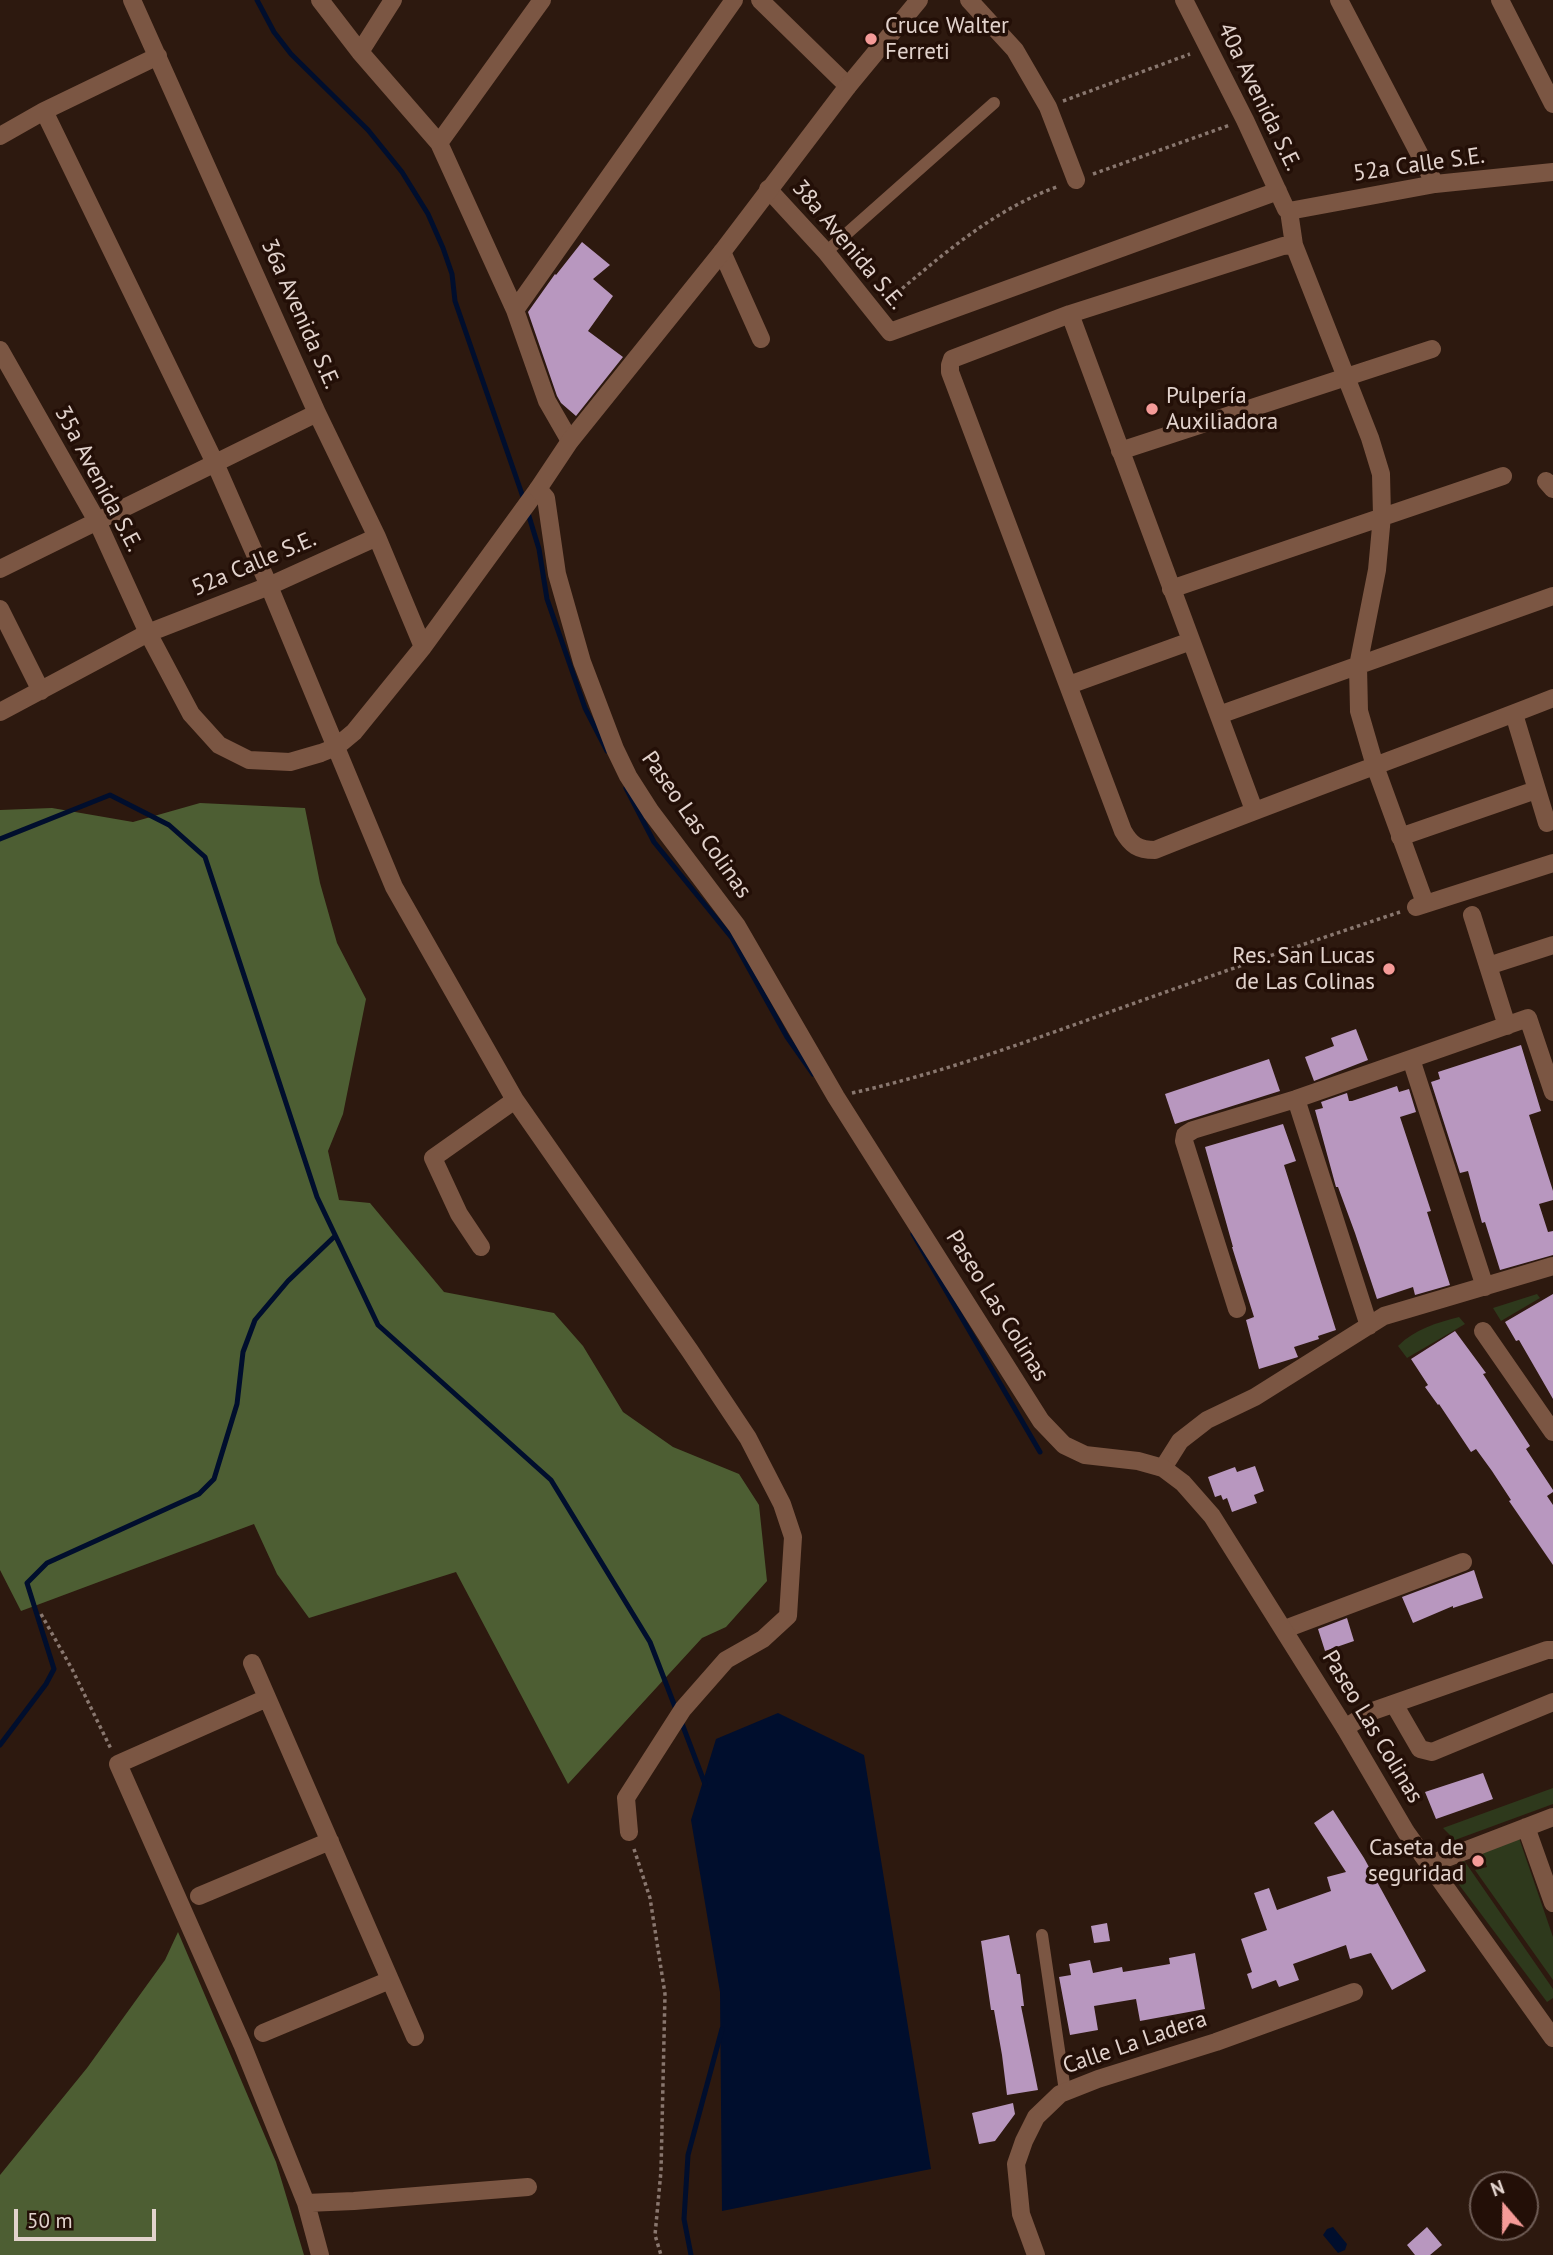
<!DOCTYPE html>
<html>
<head>
<meta charset="utf-8">
<style>
  body { margin:0 }
  #map { position:relative; width:1553px; height:2255px; overflow:hidden; background:#2d190f; font-family:"PT Sans",sans-serif }
  canvas { display:block }
  .north { position:absolute; left:1469px; top:2171px; width:70px; height:70px; box-sizing:border-box; background:#230f07; border:2px solid #6f5d56; border-radius:50%; rotate:340deg; font-size:19px; font-weight:700; line-height:28px; text-align:center; color:#e2d3cd }
  .north::after { content:''; display:block; margin:auto; width:24px; height:32px; background:#f59b98; clip-path:polygon(50% 0,100% 100%,50% 72%,0 100%) }
  .scale { position:absolute; left:14px; top:2209px; width:142px; height:32px; box-sizing:border-box; border:4px solid #e2d3cd; border-top:0; padding-left:9px; font-size:21px; line-height:24px; white-space:nowrap; color:#e2d3cd; -webkit-text-stroke:5px #230f07; paint-order:stroke }
</style>
</head>
<body>
<div id="map">
<canvas width="1553" height="2255"></canvas>
<div class="north">N</div>
<div class="scale">50 m</div>
</div>
<script>
const c = document.querySelector('canvas').getContext('2d');
c.lineJoin = 'round';
function paint(path, color) { c.fillStyle = color; c.fill(path, 'evenodd'); }
function stroke(path, color, width, dash) { c.strokeStyle = color; c.lineWidth = width; c.lineCap = dash ? 'butt' : 'round'; c.setLineDash(dash || []); c.stroke(path); }
function label(font, color, halo, rows, align = 'center') {
  c.font = font + ' "PT Sans",sans-serif'; c.lineWidth = 7; c.setLineDash([]); c.textBaseline = 'middle'; c.strokeStyle = halo; c.fillStyle = color; for (const [text, x, y, turn = 0] of rows) {
    c.save(); c.translate(x, y); c.rotate((+turn || 0) * Math.PI / 180); c.textAlign = isNaN(turn) ? turn : align; if (halo) c.strokeText(text, 0, 0); c.fillText(text, 0, 0); c.restore();
  }
}
paint(new Path2D(`
  M1537,1294L1540,1298L1501,1321L1493,1308Z
  M1459,1317L1465,1324L1407,1358L1398,1346C1415,1329 1436,1323 1459,1317Z
  M1553,1788V1804L1455,1840L1443,1828Z
  M1519,1838L1553,1937V1980L1475,1870L1487,1867L1482,1852Z
  M1463,1859L1553,1989V1998L1547,2002L1457,1882L1456,1874Z`), '#2e391c');
paint(new Path2D(`
  M200,803L305,808L320,883L337,943L366,999L343,1114L328,1151L339,1200L370,1203L444,1292L554,1313L583,1346L623,1412L673,1447L739,1474L759,1505L767,1581L726,1627L702,1638L568,1784L456,1572L309,1618L277,1574L254,1524L21,1611L0,1570V810L52,808L133,822Z
  M178,1932L276,2162L304,2255H0V2175L87,2068L165,1960Z`), '#4d5e33');
paint(new Path2D(`
  M778,1713L864,1755L931,2169L722,2211L720,1992L691,1820L716,1739Z
  M1333,2227L1347,2244L1345,2250L1338,2253L1323,2235L1327,2229Z`), '#000e2d');
stroke(new Path2D(`
  M257,0L274,32L291,54L368,130L402,172L428,214L443,248L452,274L455,301L524,500
  M528,513L539,549L547,599L585,708L607,751
  M626,788L654,842L732,938L787,1037L813,1074
  M0,839L110,795L169,825L205,857L317,1197L378,1325L551,1480L650,1642L677,1712
  M913,1234L1040,1452
  M681,1721L705,1784
  M0,1745L46,1684L54,1669L27,1583L47,1563L199,1494L214,1479L237,1404L243,1352L255,1320L288,1281L335,1236
  M691,2255L684,2219L688,2155L722,2029`), '#000e2d', 5);
paint(new Path2D(`
  M582,242L610,265L593,279L613,296L588,331L623,357L576,416L561,403L557,396L528,312L555,274L556,275Z
  M1356,1029L1368,1060L1314,1081L1305,1057L1334,1046L1331,1038Z
  M1521,1045L1541,1111L1529,1115L1553,1191V1200L1539,1204L1548,1232L1553,1231V1255L1500,1270L1485,1222L1482,1223L1468,1171L1460,1173L1431,1082L1440,1079L1438,1072Z
  M1269,1059L1280,1091L1175,1124L1165,1094Z
  M1397,1086L1399,1092L1409,1089L1416,1112L1400,1117L1431,1211L1427,1212L1450,1285L1415,1295L1413,1287L1377,1299L1355,1233L1338,1187H1336L1315,1110L1323,1108L1321,1102L1347,1093L1349,1101H1352Z
  M1283,1124L1296,1161L1284,1165L1336,1330L1318,1336L1319,1339L1294,1347L1298,1357L1259,1369L1246,1320L1254,1317L1232,1247H1233L1205,1147Z
  M1553,1294V1399L1519,1340L1516,1341L1505,1322Z
  M1455,1331L1486,1373L1483,1374L1530,1446L1526,1449L1553,1490V1492L1547,1496L1553,1505V1565L1509,1501L1511,1500L1492,1471L1476,1449L1471,1452L1439,1404L1438,1405L1425,1387L1428,1385L1411,1359Z
  M1255,1466L1264,1491L1254,1495L1257,1503L1232,1512L1227,1498L1223,1500L1221,1495L1215,1497L1208,1477L1235,1467L1237,1472Z
  M1474,1570L1483,1598L1453,1608V1606L1413,1623L1402,1597Z
  M1347,1618L1354,1641L1325,1651L1318,1629Z
  M1483,1773L1493,1799L1436,1819L1425,1792Z
  M1333,1810L1364,1858L1426,1971L1392,1990L1371,1953L1350,1959L1346,1945L1293,1964L1299,1980L1279,1987L1276,1980L1252,1989L1247,1974L1252,1972L1241,1939L1267,1930L1254,1893L1269,1888L1277,1910L1331,1891L1327,1877L1346,1872L1314,1823Z
  M1107,1923L1110,1941L1094,1943L1091,1926Z
  M1009,1935L1017,1974H1020L1024,2006H1021L1038,2090L1007,2095L1002,2055L994,2010H991L981,1941Z
  M1195,1953L1205,2009L1140,2021L1136,1999L1094,2006L1098,2030L1070,2035L1059,1977L1071,1975L1069,1964L1090,1960L1093,1973L1122,1967L1123,1972L1170,1964L1169,1958Z
  M1013,2103L1015,2114L995,2141L979,2144L972,2113Z
  M1427,2227L1442,2245L1430,2255H1415L1407,2245Z`), '#b897bf');
stroke(new Path2D(`
  M1063,101L1190,54
  M1093,174L1230,125
  M886,302C940,257 992,210 1059,186
  M852,1093C947,1072 1040,1037 1132,1004C1221,972 1310,942 1400,912
  M41,1614L72,1669L111,1749
  M634,1849L650,1898L665,1994L661,2171L655,2235L661,2255`), '#89776f', 3.5, [3.5, 3.5]);
stroke(new Path2D(`
  M826,252L994,103
  M1042,1935L1065,2091`), '#7b5643', 12);
stroke(new Path2D(`
  M132,0L317,413L377,537L423,647
  M320,0L360,52L439,143L515,310L547,401L570,441
  M760,0L848,86
  M969,0L1015,50L1048,107L1076,180
  M1184,0L1245,120L1286,209L1289,211L1435,184L1553,172
  M1339,0L1435,184
  M1500,0L1553,104
  M360,52L393,0
  M44,111L215,463L269,586L394,887L515,1100L690,1351L748,1438L782,1504L793,1537L788,1616L763,1639L726,1660L683,1709L626,1798L629,1832
  M0,136L44,111L158,56
  M439,143L542,0
  M768,189L826,252L890,332L1278,191
  M1289,211L1294,245
  M722,252L761,339
  M515,310L734,0
  M1070,314L1254,810
  M0,350L97,521L148,633L191,714L219,745L249,760L290,762L321,753L336,747L354,732L423,647L538,489
  M1120,451L1432,349
  M1546,481L1553,489
  M0,569L317,413
  M1171,589L1503,476
  M0,609L41,691
  M1069,685L1191,641
  M0,712L148,633L269,586L377,537
  M1514,714L1547,823
  M1219,715L1553,596
  M1400,837L1536,790
  M1425,903L1375,766L1359,711L1358,666L1377,570L1382,516L1381,474L1370,438L1294,245L1283,246L1070,314L952,359L950,365V372L1123,831C1131,845 1138,850 1155,850C1287,797 1421,750 1553,698
  M1416,907L1553,863
  M1472,915L1507,1026
  M1488,966L1553,945
  M1411,1059L1485,1287
  M1296,1099L1369,1326
  M481,1247L459,1214L433,1158L515,1100
  M1237,1309L1184,1141L1185,1135L1193,1130L1296,1099L1528,1018L1553,1092
  M1483,1331L1553,1432
  M1163,1468L1180,1441L1207,1420L1255,1397L1384,1316L1553,1266
  M1285,1629L1463,1562
  M252,1663L415,2037
  M267,1698L118,1764L242,2044L306,2203L320,2255
  M1394,1704L1420,1749L1432,1752L1553,1702
  M1345,1728L1370,1712L1547,1650H1553
  M1526,1827L1553,1903
  M1428,1865L1553,1817
  M199,1896L330,1841
  M263,2033L390,1980
  M306,2203L354,2201L528,2187
  M1036,2255L1021,2214L1016,2164L1024,2141L1036,2117L1060,2094L1098,2079L1216,2042L1354,1992`), '#7b5643', 18);
stroke(new Path2D(`
  M919,0L848,86L722,252L570,441L538,489L546,498L557,574L582,662L615,749L628,776L651,812L737,926L836,1097L1041,1421L1064,1445L1085,1455L1138,1461L1163,1468L1183,1483L1212,1516L1345,1728L1406,1832L1553,2038`), '#7b5643', 18);
for (const [x, y, r, color] of [
  [871,39,7,"#f59b98"],
  [1152,409,7,"#f59b98"],
  [1389,969,7,"#f59b98"],
  [1478,1861,7,"#f59b98"]
]) { const dot = new Path2D(); dot.arc(x, y, r, 0, 2 * Math.PI); c.fillStyle = color; c.fill(dot); stroke(dot, '#230f07', 2.5); }
label('23px', '#e2d3cd', '#230f07', [
  ["Cruce Walter",885,26],
  ["Ferreti",885,52],
  ["Pulpería",1166,396],
  ["Auxiliadora",1166,422],
  ["Res. San Lucas",1375,956,"right"],
  ["de Las Colinas",1375,982,"right"],
  ["Caseta de",1464,1848,"right"],
  ["seguridad",1464,1874,"right"]
], 'left');
label('23px', '#e2d3cd', '#230f07', [
  ["40a Avenida S.E.",1259,97,64],
  ["52a Calle S.E.",1419,165,-8],
  ["38a Avenida S.E.",848,245,50],
  ["36a Avenida S.E.",300,314,66],
  ["35a Avenida S.E.",98,479,62],
  ["52a Calle S.E.",254,564,-23],
  ["Paseo Las Colinas",696,825,55],
  ["Paseo Las Colinas",997,1306,58],
  ["Paseo Las Colinas",1372,1727,59],
  ["Calle La Ladera",1135,2043,-19]
]);
</script>
</body>
</html>
